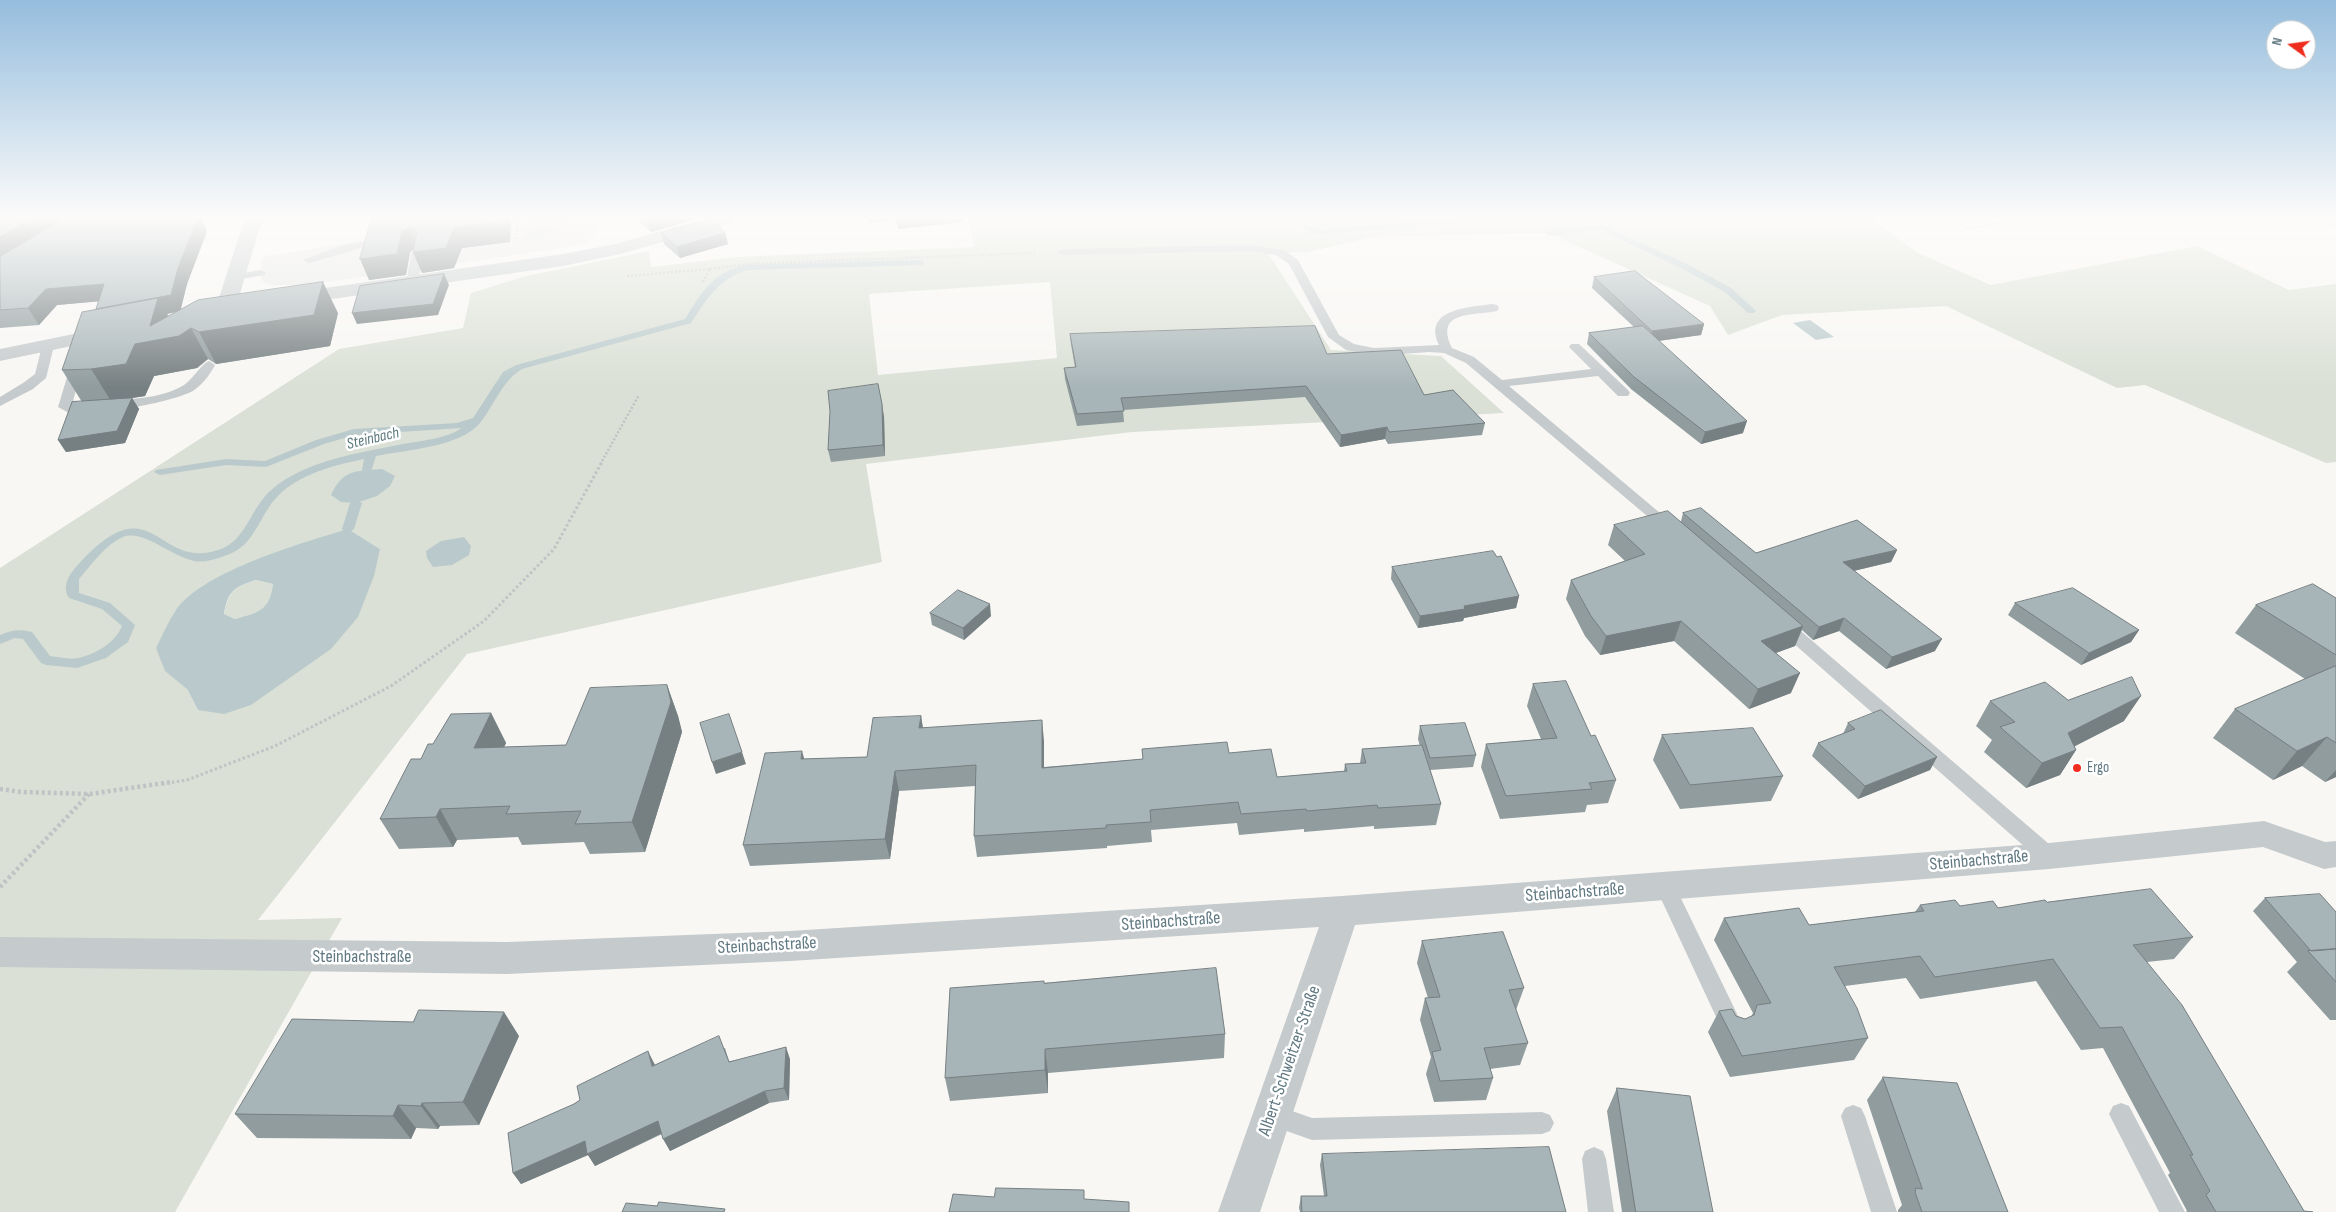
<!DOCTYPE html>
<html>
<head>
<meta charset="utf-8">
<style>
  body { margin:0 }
  #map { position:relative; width:2336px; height:1212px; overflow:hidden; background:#f8f7f4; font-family:"Sofia Sans Condensed",sans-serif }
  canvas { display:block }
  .north { position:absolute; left:2266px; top:20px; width:50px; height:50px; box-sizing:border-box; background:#fff; border:1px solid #bfc9cd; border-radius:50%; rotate:284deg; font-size:14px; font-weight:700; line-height:20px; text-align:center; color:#607881 }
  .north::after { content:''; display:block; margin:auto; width:18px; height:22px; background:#ef2d1d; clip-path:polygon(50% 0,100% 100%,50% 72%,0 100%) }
</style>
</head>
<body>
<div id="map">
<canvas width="2336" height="1212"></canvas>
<div class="north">N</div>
</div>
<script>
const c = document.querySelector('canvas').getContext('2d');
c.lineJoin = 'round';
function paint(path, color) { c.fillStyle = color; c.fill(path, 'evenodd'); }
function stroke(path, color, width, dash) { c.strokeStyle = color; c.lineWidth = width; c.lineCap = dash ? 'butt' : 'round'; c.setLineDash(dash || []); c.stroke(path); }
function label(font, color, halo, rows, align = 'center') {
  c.font = font + ' "Sofia Sans Condensed",sans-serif'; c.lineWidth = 5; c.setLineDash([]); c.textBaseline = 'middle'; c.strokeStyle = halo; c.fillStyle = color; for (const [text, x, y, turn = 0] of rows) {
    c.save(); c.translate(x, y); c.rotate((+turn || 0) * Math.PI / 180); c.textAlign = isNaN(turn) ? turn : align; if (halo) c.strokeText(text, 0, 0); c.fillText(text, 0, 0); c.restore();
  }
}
paint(new Path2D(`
  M394,218H601L590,242L551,250L305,285H270L262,281L260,273L263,257L390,236Z`), '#e8e9e8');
paint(new Path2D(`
  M524,218H563L564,226L553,236L523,241Z
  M968,218H1870L1918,253L1991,285L2197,246L2289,290L2336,284V462L2326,463L2145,385L2117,388L1946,306L1782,315L1728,335L1710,306L1548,233L1373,237L1308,252L1268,253L1331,350L1441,356L1504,413L1132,432L866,464L882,562L467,654L258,920L342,918L175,1212H0V568L339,349L463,328L471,293L526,276L649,251L651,267L736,257L974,247ZM1050,282L1057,358L878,375L869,294ZM348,529L380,549L198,710L187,689L202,586L234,569Z
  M256,580L273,584C269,611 259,612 235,619L224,614C229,591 234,587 256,580Z`), '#dae0d5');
paint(new Path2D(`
  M1810,320L1834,337L1816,340L1793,323Z
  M382,469L395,476L390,486L377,496L356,503L341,502L331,495C343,469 356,471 382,469Z
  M348,529L380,549L374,576L358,617L331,649L251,705L224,714L198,710L187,689L165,671L156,648C162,636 168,622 176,610C203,571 302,543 348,529ZM256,580L273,584C269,611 259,612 235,619L224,614C228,591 234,587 256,580Z
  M464,537L471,546L469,555L452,565L433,567L427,558L426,551L441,541Z`), '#bacacc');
paint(new Path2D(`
  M1455,218H1490L1486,220L1323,234L1311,233L1300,226L1304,224L1323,230Z
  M1520,218H1529L1530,220L1526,222Z
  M1602,225L1687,264L1731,288L1756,311L1754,313H1748L1725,292L1681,268L1601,230L1548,236L1544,233L1548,230Z
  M920,260L924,263L923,265L747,270C718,279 707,299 691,323L522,369C502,381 495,404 480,423C460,447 406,450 376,456L371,472L367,473L362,470L364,459C335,465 299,474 278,496C259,515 255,546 227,555C216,559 205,563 194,561C172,557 143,529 123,537C105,545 92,564 79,579V593L110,603L135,625L128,642L106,658L77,668L46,665L41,663L23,639L15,638L0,644V635C11,630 20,629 32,632L50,656C59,657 70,660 78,658C96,654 115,643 122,626L102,609L69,598C62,587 68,576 76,567C153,480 155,571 218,550C242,543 248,518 262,500C272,487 286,478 301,471C333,456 369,451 403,444C419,441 450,438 461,428L355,435L324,444L266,467L226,465L160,475L154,472L156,470L226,459L265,461L316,440L354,429L457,423L473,418L503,372L516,365L685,319C702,292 711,275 743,265Z
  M356,500L362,503L354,529L348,533L344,532L342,529L350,503Z`), '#bacacc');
stroke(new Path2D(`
  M1944,218L1970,229L2017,218
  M1960,218L1967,221L1981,218
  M2302,218L2336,227
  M517,228L556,229
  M516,239L518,218
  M710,269L748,264L1036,253
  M627,276L710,269L702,283
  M602,461L639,395`), '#c0c3c5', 2.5, [2, 2]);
stroke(new Path2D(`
  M162,784L187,780L275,746L391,686L484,621L554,549L603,460`), '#c0c3c5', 3, [2.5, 2.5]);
stroke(new Path2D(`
  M0,789L21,792L90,794L171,782
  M0,887L89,794`), '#c0c3c5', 4.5, [3, 3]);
paint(new Path2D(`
  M364,241L368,242V246L309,263L303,260L337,247Z
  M1251,245L1284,250L1298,260L1339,335L1354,344L1374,348L1439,345C1422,309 1469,307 1493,304L1497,305L1499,308L1497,311C1473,316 1434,310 1452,348L1474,357L1502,380L1591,369L1569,347L1571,344H1579L1628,390L1630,393L1628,396H1618L1598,376L1509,386L1679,529L1676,532H1666L1466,363L1444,353L1429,352L1374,356L1346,350L1328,337L1289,264L1276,255L1251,251L1063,255L1057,252L1063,249Z
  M418,249L424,252L418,282L412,285L406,282L412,252Z
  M260,270L266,273L264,275L236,280L230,277L232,275Z
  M48,342L54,346L46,378L33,389L0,406V397L23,383L35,374L42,346Z
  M77,360L83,364L72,405L95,406L97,409L95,412L71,414L58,407L71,364Z
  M209,361L215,365C209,376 203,384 193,391C181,398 116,415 107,405L114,401C137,398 163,398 184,385C193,379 202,363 209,361Z
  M1782,618L1788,620L2056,850L2059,856L2056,862L2049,864L2042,862L1776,628L1774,624L1776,620Z
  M1665,878L1672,880L1741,1022L1744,1029L1741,1036L1733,1039L1725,1036L1655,886L1658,880Z
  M2121,1103L2129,1106L2185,1212H2159L2109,1114L2113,1106Z
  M1272,1104L1312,1118L1542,1112L1550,1115L1554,1123L1550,1131L1542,1134L1312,1140L1264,1123L1260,1115L1264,1107Z
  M1853,1105L1861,1108L1865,1116L1897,1212H1871L1841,1116L1845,1108Z
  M1594,1147L1603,1151L1606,1159L1614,1212H1588L1582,1159L1585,1151Z`), '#c5cacc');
paint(new Path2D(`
  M247,218H265L258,233L235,310L232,314L225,316L218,314L215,310L240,233Z
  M707,218H737L734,222L620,254L563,266L290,305L283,303L280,299L283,295L290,293L563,254L611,245Z
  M108,327L115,329L118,333L115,337L0,361V349Z
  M2264,821L2325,842L2336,841V867L2324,869L2263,847L2049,869L1355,925L1260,1212H1218L1319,927L790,961L507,974L0,967V937L507,942L790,931L1342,896L2049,843Z`), '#c5cacc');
paint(new Path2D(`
  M0,218L207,231L187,284L181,309L338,313L330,346L216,364L208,359L197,368L154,376L145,396L132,398L139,409L125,443L66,452L58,440L82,402L62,370L96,309L99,301L57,305L39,325L0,328ZM175,312L169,316L167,314Z
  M372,218H511L510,242L462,248L454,268L422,273L413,252L414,249L410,252L406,275L369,280Z
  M635,218H700L651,232Z
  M661,233H725L728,244L680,258L664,244Z
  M1594,277L1704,324L1701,335L1659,341L1743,433L1701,444L1631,389L1587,344L1589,333L1634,327L1592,288Z
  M1070,334L1327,354L1424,395L1485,423L1482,435L1388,444L1385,439L1340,447L1305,397L1123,410L1124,422L1077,426L1065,379L1064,368L1075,367L1071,345Z
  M884,416L885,456L831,462L828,450Z
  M1683,513L1756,553L1897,550L1891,562L1853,571L1935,651L1886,669L1839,631L1813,640L1802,630L1795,646L1776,653L1791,693L1749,709L1674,641L1600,655L1585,636L1566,599L1571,580L1625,561L1608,545L1614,525L1681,521Z
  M1392,567L1519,596L1516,608L1464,618L1463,621L1418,628L1391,579Z
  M2336,598V777L2325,782L2302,766L2273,780L2213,738L2235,709L2305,679L2235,633L2256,605Z
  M2015,603L2139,630L2131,642L2081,665L2008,615Z
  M930,613L991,616L964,640L932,625Z
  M1533,684L1591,736L1616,780L1608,803L1587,805L1585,812L1500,819L1481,767L1486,744L1541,739L1527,706Z
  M667,685L678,716L682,732L645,852L590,854L584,842L522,845L518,837L457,840L453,847L399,849L380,819L421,759L433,744L491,713L506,743L504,747L566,745Z
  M2068,700L2124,721L2074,746L2076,750L2060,775L2026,788L1984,752L1992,740L1976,726L1990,701Z
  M921,716L923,728L1044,741V767L1143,759L1142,749L1229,753L1277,777L1344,771L1345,764L1360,763L1362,749L1420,746L1418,739L1420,726L1476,755L1473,767L1430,770L1441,804L1436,825L1374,829V826L1304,832V829L1239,835L1237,823L1151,830L1152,842L1107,846V848L977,857L974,836L975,786L899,791L890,859L750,866L743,845L805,759L867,757Z
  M1848,723L1937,757L1930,770L1858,799L1812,756L1818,743L1843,734Z
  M1662,735L1783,776L1771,801L1680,809L1653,760Z
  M2265,898L2336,912V1020H2330L2287,972L2297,962L2253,911Z
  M2047,902L2193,937L2174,959L2147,962L2304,1211L2313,1212H2186L2187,1211L2168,1175L2170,1173L2103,1048L2081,1050L2036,981L1920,999L1906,978L1845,986L1868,1038L1854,1060L1730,1077L1708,1032L1719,1011L1745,1019L1751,1017L1753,1013L1714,940L1724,918L1809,925L1915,912L1920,905L1998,908Z
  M1422,941L1524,988L1516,1010L1528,1043L1520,1065L1490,1069L1493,1078L1486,1100L1434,1102L1426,1074L1431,1057L1420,1020L1425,998H1428L1417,963Z
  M1044,983L1225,1034L1224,1058L1048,1073V1093L950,1101L945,1078Z
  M519,1036L479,1125L440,1126L438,1129L416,1128L411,1139L257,1138L235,1114Z
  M725,1048L729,1061L790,1059L789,1100L769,1103L670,1151L662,1134L595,1166L588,1155L521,1184L513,1173L574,1104L580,1100L654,1063L655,1065Z
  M1883,1077L2008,1212H1898V1210L1902,1205L1867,1100Z
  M1617,1088L1713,1212H1622L1607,1111Z
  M1322,1154L1566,1212H1300L1299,1208L1301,1196H1324L1320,1165Z`), '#909c9e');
paint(new Path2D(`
  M32,218H67L0,259V237Z
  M198,218H201L207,231L187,284L180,311L167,314L176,329L191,328L208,359L197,368L154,376L145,396L132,398L139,409L125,443L66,452L58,440L111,401L91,369L178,268Z
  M503,218H511L510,242L462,248L454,268L422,273L413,252L454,228Z
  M647,218H700L651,232Z
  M867,218H963V222L898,229L896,219L868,223Z
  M409,227L417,247L410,252L406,275L369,280L360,259Z
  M725,233L728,244L680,258L677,247Z
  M444,274L449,285L438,315L357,324L352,313Z
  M323,282L338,313L330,346L216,364L199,332Z
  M104,284L114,300L57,305L39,325L28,308L46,289Z
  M1704,324L1701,335L1649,342L1652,331Z
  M882,404L884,416L885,456L883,445Z
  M1747,421L1743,433L1701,444L1705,432Z
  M1387,427L1385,439L1340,447L1341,435Z
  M1897,550L1891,562L1837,575L1843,562Z
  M1519,596L1516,608L1464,618L1463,621L1418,628L1420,616L1464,606Z
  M990,604L991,616L964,640L963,628Z
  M1844,618L1839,631L1813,640L1819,627Z
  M1681,621L1674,641L1600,655L1606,636Z
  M1803,626L1795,646L1753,661L1761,641Z
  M2139,630L2131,642L2081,665L2089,653Z
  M1942,639L1935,651L1886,669L1892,657Z
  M1800,673L1791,693L1749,709L1758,689Z
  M667,685L678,716L682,732L645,852L632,822Z
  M2141,696L2124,721L2052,758L2068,733Z
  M491,713L506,743L489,779L474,748Z
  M921,716L924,736L919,728Z
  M1042,720L1044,741V788L1042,768Z
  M2327,737L2302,766L2273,780L2297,751Z
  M2076,750L2060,775L2026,788L2042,763Z
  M802,751L808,772L801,759Z
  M742,752L746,764L716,774L712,762Z
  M1937,757L1930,770L1858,799L1865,786Z
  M2336,770V777L2325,782Z
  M895,771L899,791L890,859L885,839Z
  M440,809L457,840L453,847L436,817Z
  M504,1012L519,1036L479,1125L463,1102Z
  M786,1047L790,1059L789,1100L784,1088Z
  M1045,1049L1048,1073V1093L1045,1070Z
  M648,1051L654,1063L658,1078L652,1066Z
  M765,1091L769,1103L670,1151L663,1139Z
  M422,1103L440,1126L438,1129L421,1106Z
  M398,1105L416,1128L411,1139L393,1116Z
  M658,1121L664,1132L595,1166L588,1155L521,1184L513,1173L585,1141Z`), '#767f81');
const building = new Path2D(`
  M0,218H32L0,237Z
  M65,218H198L178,268L171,295L96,309L104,284L46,289L28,308L0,310V257Z
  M372,218H503L502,221L454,228L446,248L413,252L417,231L409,227L402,231L397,254L360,259Z
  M713,219L725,233L677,247L661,233Z
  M1635,271L1704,324L1652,331L1594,277Z
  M444,274L433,304L352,313L360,286Z
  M323,282L314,315L199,332L191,328L179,336L135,344L126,364L91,369L62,370L82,312L158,298L150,326L198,300Z
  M1315,326L1327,354L1401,350L1424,395L1453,390L1485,423L1389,432L1387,427L1341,435L1306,386L1121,398L1124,411L1077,414L1064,368L1076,367L1070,334Z
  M1643,326L1747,421L1705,432L1634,377L1589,333Z
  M878,384L882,404L883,445L828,450L830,411L828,391Z
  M132,398L117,431L58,440L72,402Z
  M1701,508L1756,553L1857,520L1897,550L1843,562L1942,639L1892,657L1844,618L1819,627L1683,513Z
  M1668,511L1803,626L1761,641L1800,673L1758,689L1681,621L1606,636L1591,616L1571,580L1645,554L1614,525Z
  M1493,551L1497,557L1501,556L1519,596L1464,606L1465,609L1420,616L1392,567Z
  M2313,584L2336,598V655L2256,605Z
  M2073,588L2139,630L2089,653L2015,603Z
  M958,590L990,604L963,628L930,613Z
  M2336,666V743L2327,737L2297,751L2235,709Z
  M2132,677L2141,696L2068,733L2076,750L2042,763L2000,727L2015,722L1990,701L2045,682L2068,700Z
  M1566,681L1591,736L1595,735L1616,780L1589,783L1592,789L1506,796L1486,744L1557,738L1533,684Z
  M667,685L671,702L632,822L575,824L581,811L506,814L510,806L440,809L436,817L380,819L411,759H421L428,744H433L451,714L491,713L474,748L566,745L590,688Z
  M1881,710L1937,757L1865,786L1818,743L1855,729L1848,723Z
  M729,714L742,752L712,762L700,723Z
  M921,716L919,728L1042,720V768L1143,759L1142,749L1227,742L1229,753L1271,749L1277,777L1347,771L1345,764L1366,763L1362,749L1422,745L1441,804L1378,808L1377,805L1307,811L1306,809L1241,814L1238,802L1150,810L1151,822L1106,825V828L974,836L976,765L895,771L885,839L743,845L765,753L802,751L801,759L867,757L873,718Z
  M1465,723L1476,755L1430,758L1420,726Z
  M1753,728L1783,776L1690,785L1662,735Z
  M2151,889L2193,937L2133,945L2182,1005L2304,1211L2313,1212H2216L2206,1195L2210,1191L2190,1155H2193L2122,1027L2100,1028L2053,959L1935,977L1920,956L1834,967L1857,1008L1868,1038L1742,1056L1719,1011L1732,1009L1736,1016L1745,1019L1754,1015L1757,1005L1771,1003L1724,918L1799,908L1809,925L1924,911L1920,905L1955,900L1960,906L1993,901L1998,908L2045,900L2047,902Z
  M2320,894L2336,912V949L2311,951L2265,898Z
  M1503,932L1524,988L1509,990L1528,1043L1484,1048L1493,1078L1440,1081L1432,1052L1441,1050L1425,998L1440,997L1422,941Z
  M2336,949V982L2308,951Z
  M1216,968L1225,1034L1045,1049V1070L945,1078L950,988L1044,981V983Z
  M419,1010L504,1012L463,1102L422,1103L421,1106L398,1105L393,1116L235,1114L292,1019L413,1022Z
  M719,1036L729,1062L786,1047L784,1088L765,1091L663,1139L658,1121L587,1154L585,1141L513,1173L508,1133L574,1104L580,1100L577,1086L648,1051L652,1066Z
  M1883,1077L1957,1083L2008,1212H1922L1915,1192L1916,1188L1922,1189Z
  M1617,1088L1690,1096L1713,1212H1636Z
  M1549,1147L1566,1212H1302L1301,1196H1327L1322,1154Z
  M996,1188L1084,1190V1199L1129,1202V1212H949L953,1194L994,1197Z
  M659,1202L725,1209L724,1212H622L626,1203L657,1206Z`);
paint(building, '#a8b5b8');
stroke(building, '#767f81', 1);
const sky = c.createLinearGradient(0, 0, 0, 388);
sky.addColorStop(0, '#95bddd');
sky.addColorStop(0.56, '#fcfbfa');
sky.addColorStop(1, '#fcfbfa00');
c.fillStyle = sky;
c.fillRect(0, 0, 2336, 388);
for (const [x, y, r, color] of [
  [2077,768,5,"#ef2d1d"]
]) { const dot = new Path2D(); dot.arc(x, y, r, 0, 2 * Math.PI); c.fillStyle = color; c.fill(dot); stroke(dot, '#fff', 2); }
label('15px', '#607881', '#fff', [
  ["Ergo",2087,768]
], 'left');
label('italic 16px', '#5b787c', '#fff', [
  ["Steinbach",373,439,-13]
]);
label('18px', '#607881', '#fff', [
  ["Steinbachstraße",1979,861,-5],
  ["Steinbachstraße",1575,893,-4],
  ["Steinbachstraße",1171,922,-4],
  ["Steinbachstraße",767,946,-3],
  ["Steinbachstraße",362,957],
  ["Albert-Schweitzer-Straße",1290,1061,-71]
]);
</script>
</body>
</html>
